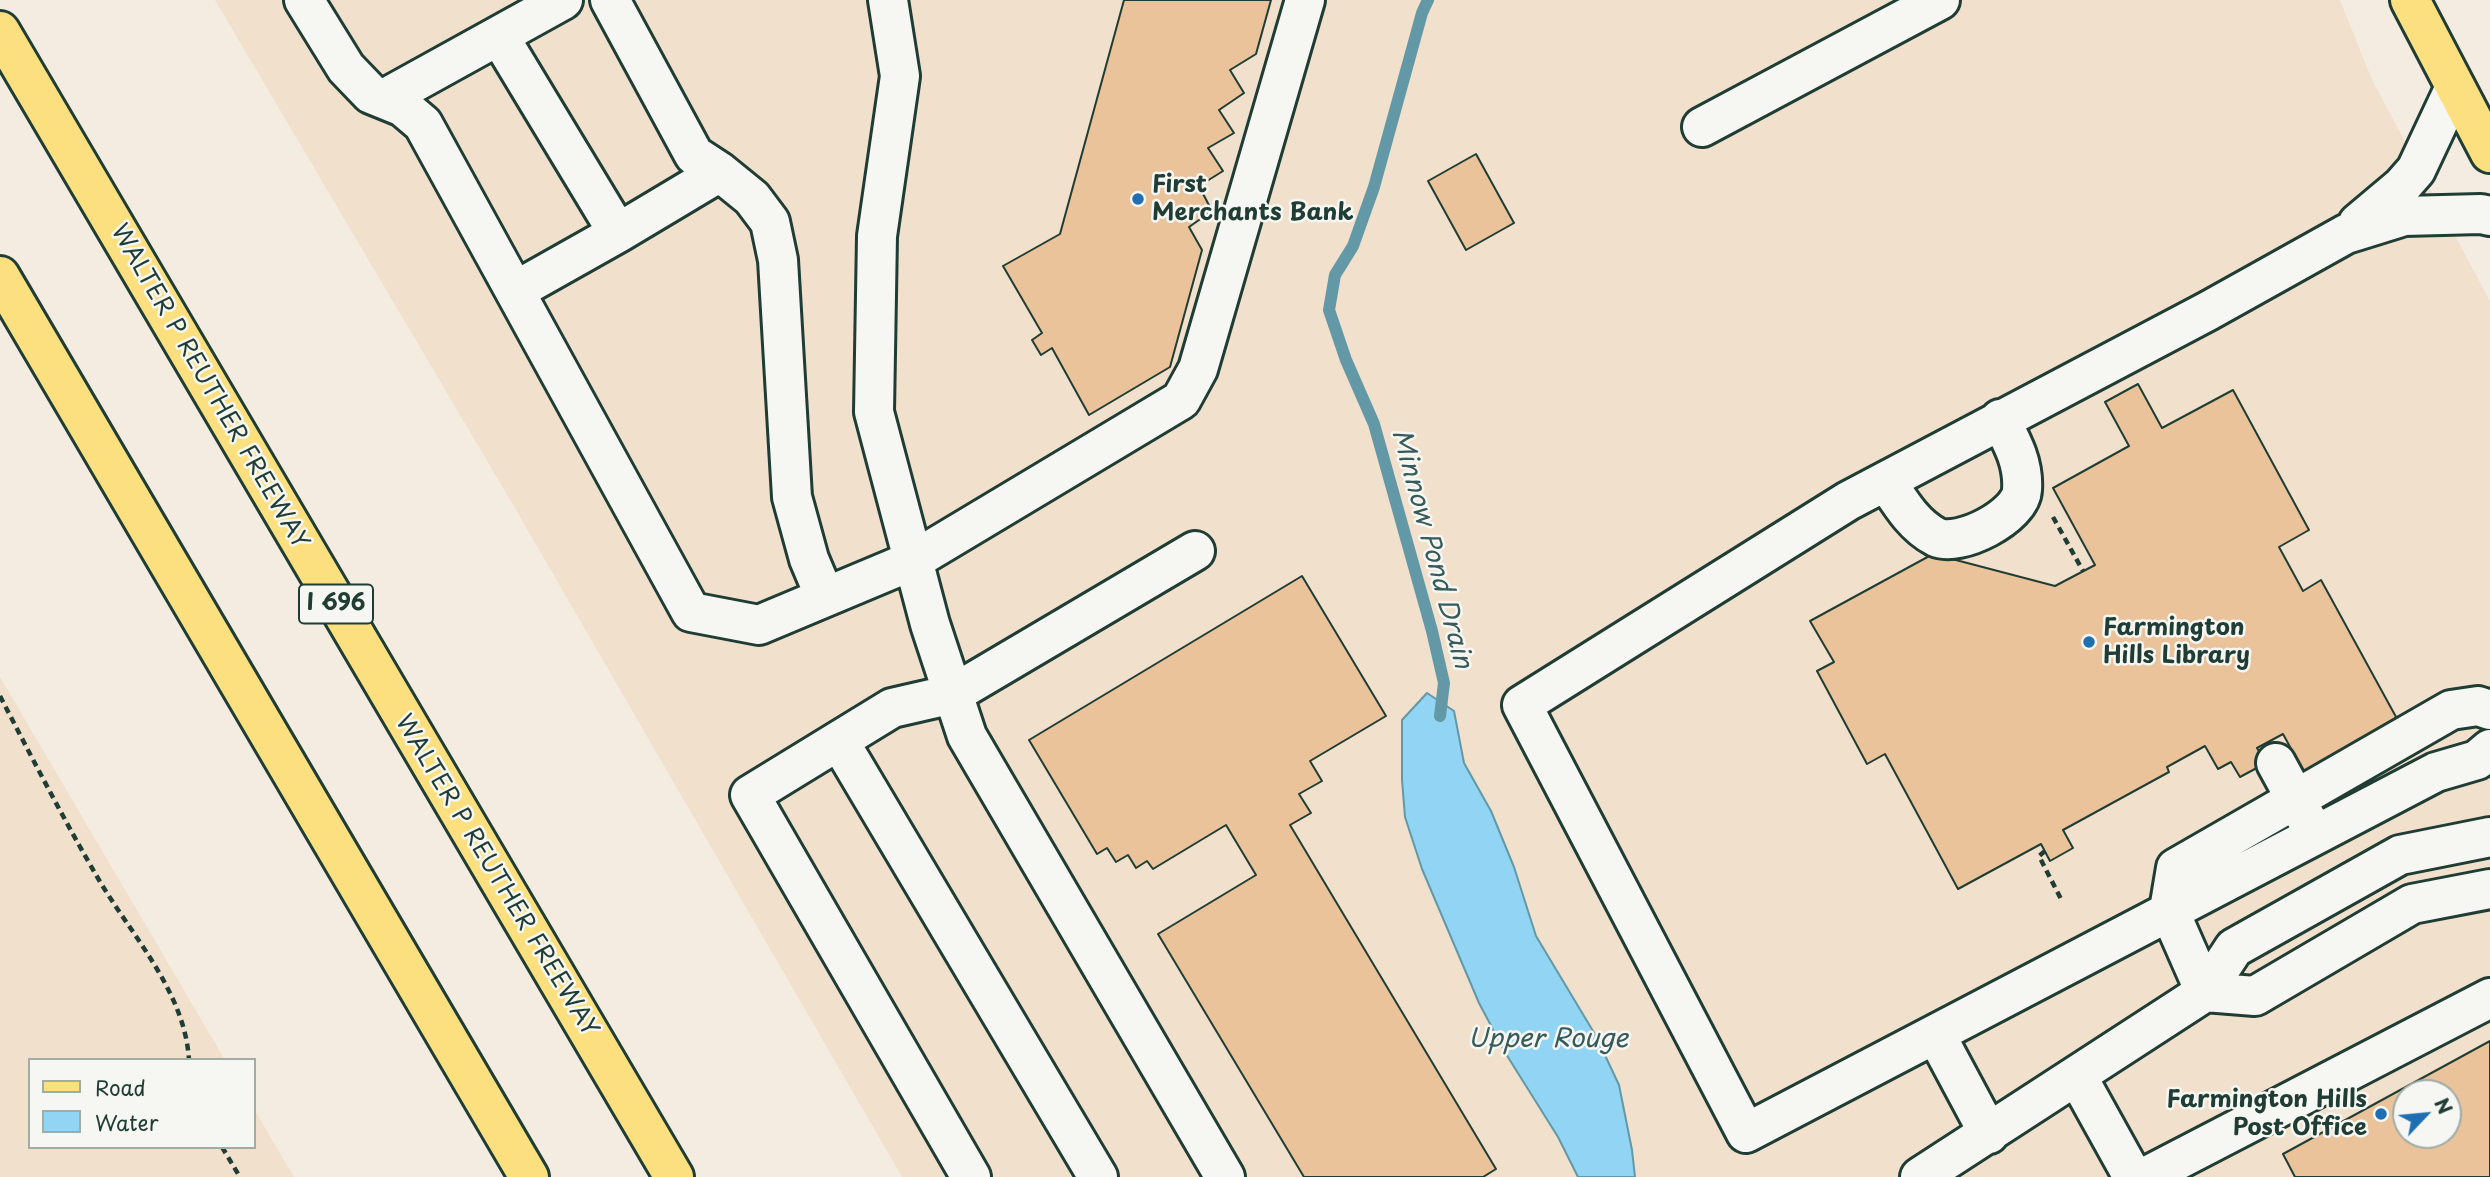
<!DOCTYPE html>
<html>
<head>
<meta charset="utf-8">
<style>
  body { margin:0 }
  #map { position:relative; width:2490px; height:1177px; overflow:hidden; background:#f4ece0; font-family:"Playpen Sans",sans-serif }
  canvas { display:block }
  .legend { position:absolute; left:28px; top:1058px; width:228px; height:91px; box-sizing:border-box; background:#f6f6f2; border:2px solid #a0aca6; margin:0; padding:9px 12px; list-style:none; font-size:21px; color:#1f3d34 }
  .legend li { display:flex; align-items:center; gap:14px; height:35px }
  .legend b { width:35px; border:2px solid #a0aca6 }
  .north { position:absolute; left:2392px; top:1079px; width:70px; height:70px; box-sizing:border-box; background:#f6f6f2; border:2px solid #a0aca6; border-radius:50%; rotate:64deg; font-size:19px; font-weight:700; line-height:28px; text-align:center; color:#1f3d34 }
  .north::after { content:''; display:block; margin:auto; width:24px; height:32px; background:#1f6fb2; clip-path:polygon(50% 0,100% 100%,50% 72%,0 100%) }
</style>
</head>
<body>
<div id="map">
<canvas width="2490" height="1177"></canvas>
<ul class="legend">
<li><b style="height:9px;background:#fce080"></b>Road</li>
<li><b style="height:19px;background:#91d4f3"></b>Water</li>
</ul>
<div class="north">N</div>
</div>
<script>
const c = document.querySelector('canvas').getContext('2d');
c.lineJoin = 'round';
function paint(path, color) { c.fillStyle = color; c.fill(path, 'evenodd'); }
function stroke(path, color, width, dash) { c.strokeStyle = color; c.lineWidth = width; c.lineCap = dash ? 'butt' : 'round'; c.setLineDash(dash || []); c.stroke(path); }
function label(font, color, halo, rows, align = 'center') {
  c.font = font + ' "Playpen Sans",sans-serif'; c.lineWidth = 5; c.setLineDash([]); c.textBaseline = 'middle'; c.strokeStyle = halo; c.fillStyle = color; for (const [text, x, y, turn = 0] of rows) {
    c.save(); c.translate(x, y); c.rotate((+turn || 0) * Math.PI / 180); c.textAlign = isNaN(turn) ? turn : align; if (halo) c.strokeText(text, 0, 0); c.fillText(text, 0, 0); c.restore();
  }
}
paint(new Path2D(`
  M215,0H2340L2372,80L2490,301V1177H902L512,503ZM2406,1093H2448V1135H2406Z
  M0,677L225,1060H30V1147H254V1109L294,1177H0Z`), '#f1e0cb');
const water = new Path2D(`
  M1427,693L1454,711L1464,763L1491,811L1514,867L1536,936L1596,1036L1619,1085L1632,1150L1635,1177H1578L1558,1137L1506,1054L1479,1003L1422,869L1405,817L1402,780V720Z`);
paint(water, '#91d4f3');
stroke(water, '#6398a7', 2);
stroke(new Path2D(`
  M1428,0L1422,13L1374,187L1353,246L1335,275L1329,310L1346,360L1374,424L1432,631L1444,683L1440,716`), '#6398a7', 12);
const building = new Path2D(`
  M1124,0H1271L1256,54L1230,70L1244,93L1219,110L1234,133L1208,148L1223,171L1199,186L1212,211L1189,227L1202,250L1170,367L1089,415L1052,348L1041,355L1032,340L1042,333L1003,266L1060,234Z
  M1476,154L1514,223L1466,250L1428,181Z
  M2138,384L2162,428L2233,390L2309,530L2279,547L2303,591L2321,580L2401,726L2307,778L2283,734L2257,748L2266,763L2240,777L2231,762L2218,769L2205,746L2167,767L2169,772L2063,830L2073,848L2050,861L2041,844L1958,889L1885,754L1867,764L1817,671L1834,662L1810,621L1933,554L2055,586L2095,565L2053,488L2129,446L2105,402Z
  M1302,576L1386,716L1310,761L1322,781L1299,794L1311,813L1290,825L1496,1169L1483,1177H1304L1158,934L1256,875L1226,825L1153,869L1147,861L1136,868L1128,855L1116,862L1107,848L1097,854L1029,740Z
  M2490,1041V1177H2295L2283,1154ZM2406,1093H2448V1135H2406Z`);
paint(building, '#eac39a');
stroke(building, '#1f3d34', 2);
const minor = new Path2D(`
  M304,0L346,68L371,94L403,107L423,124L691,612L759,625L914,560L1181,400L1198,369L1305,0
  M610,0L694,155L720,172L752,198L770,222L778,260L792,497L809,559L825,597
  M888,0L900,76L877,236L874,412L930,624L967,736L1225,1177
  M499,36L618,233L720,172
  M384,99L563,0
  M1702,127L1940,0
  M2490,216L2481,214L2404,216L2346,234L2208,311L1848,501L1522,705L1746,1133C1976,1013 2206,892 2436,772L2477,760L2490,749
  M2358,223L2402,186L2416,170L2455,87
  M515,291L618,233
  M1886,481C1900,502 1913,525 1936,537C1959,548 2021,516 2022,490C2024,463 2012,442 2000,419
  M839,741L1098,1177
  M2276,763L2307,820
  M2205,992L2169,910L2176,868L2451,710L2478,706L2490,710
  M2205,992L2255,996L2412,904L2490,889
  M1936,1035L1989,1134
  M2077,1076L2133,1177
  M971,1177L750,795L892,708L953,694L1195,551
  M1920,1177L2205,992L2234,948L2400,855L2490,837
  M2145,1177L2490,998`);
const major = new Path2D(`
  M2410,0L2490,153`);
const highway = new Path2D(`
  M0,31L674,1177
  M0,276L529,1177`);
stroke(minor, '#1f3d34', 44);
stroke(major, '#1f3d34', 44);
stroke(highway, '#1f3d34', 44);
stroke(new Path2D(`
  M2053,517L2083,571
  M0,696C32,758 64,820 99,880C132,936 185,992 189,1060
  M2045,851L2039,856L2062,901
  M222,1147L240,1177`), '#1f3d34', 4.5, [7, 5]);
stroke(minor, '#f6f6f2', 38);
stroke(major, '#fce080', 38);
stroke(highway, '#fce080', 38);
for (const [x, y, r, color] of [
  [1138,199,7,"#1f6fb2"],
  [2089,642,7,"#1f6fb2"],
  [2381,1114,7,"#1f6fb2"]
]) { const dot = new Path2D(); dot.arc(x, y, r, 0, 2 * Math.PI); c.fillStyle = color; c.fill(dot); stroke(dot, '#f6f6f2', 2.5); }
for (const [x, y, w] of [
  [336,604,74]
]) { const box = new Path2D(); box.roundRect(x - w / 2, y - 19.5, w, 39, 5); c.fillStyle = '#f6f6f2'; c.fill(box); stroke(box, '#1f3d34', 2); }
label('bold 23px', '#1f3d34', null, [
  ["I 696",336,604]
]);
label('bold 24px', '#1f3d34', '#f6f6f2', [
  ["First",1152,185],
  ["Merchants Bank",1152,213],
  ["Farmington",2103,628],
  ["Hills Library",2103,656],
  ["Farmington Hills",2367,1100,"right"],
  ["Post Office",2367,1128,"right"]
], 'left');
label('24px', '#1f3d34', '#f6f6f2', [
  ["WALTER P REUTHER FREEWAY",209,387,60],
  ["WALTER P REUTHER FREEWAY",496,876,59]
]);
label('italic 26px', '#365b5a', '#f6f6f2', [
  ["Minnow Pond Drain",1431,549,75],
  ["Upper Rouge",1548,1040]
]);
</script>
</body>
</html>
